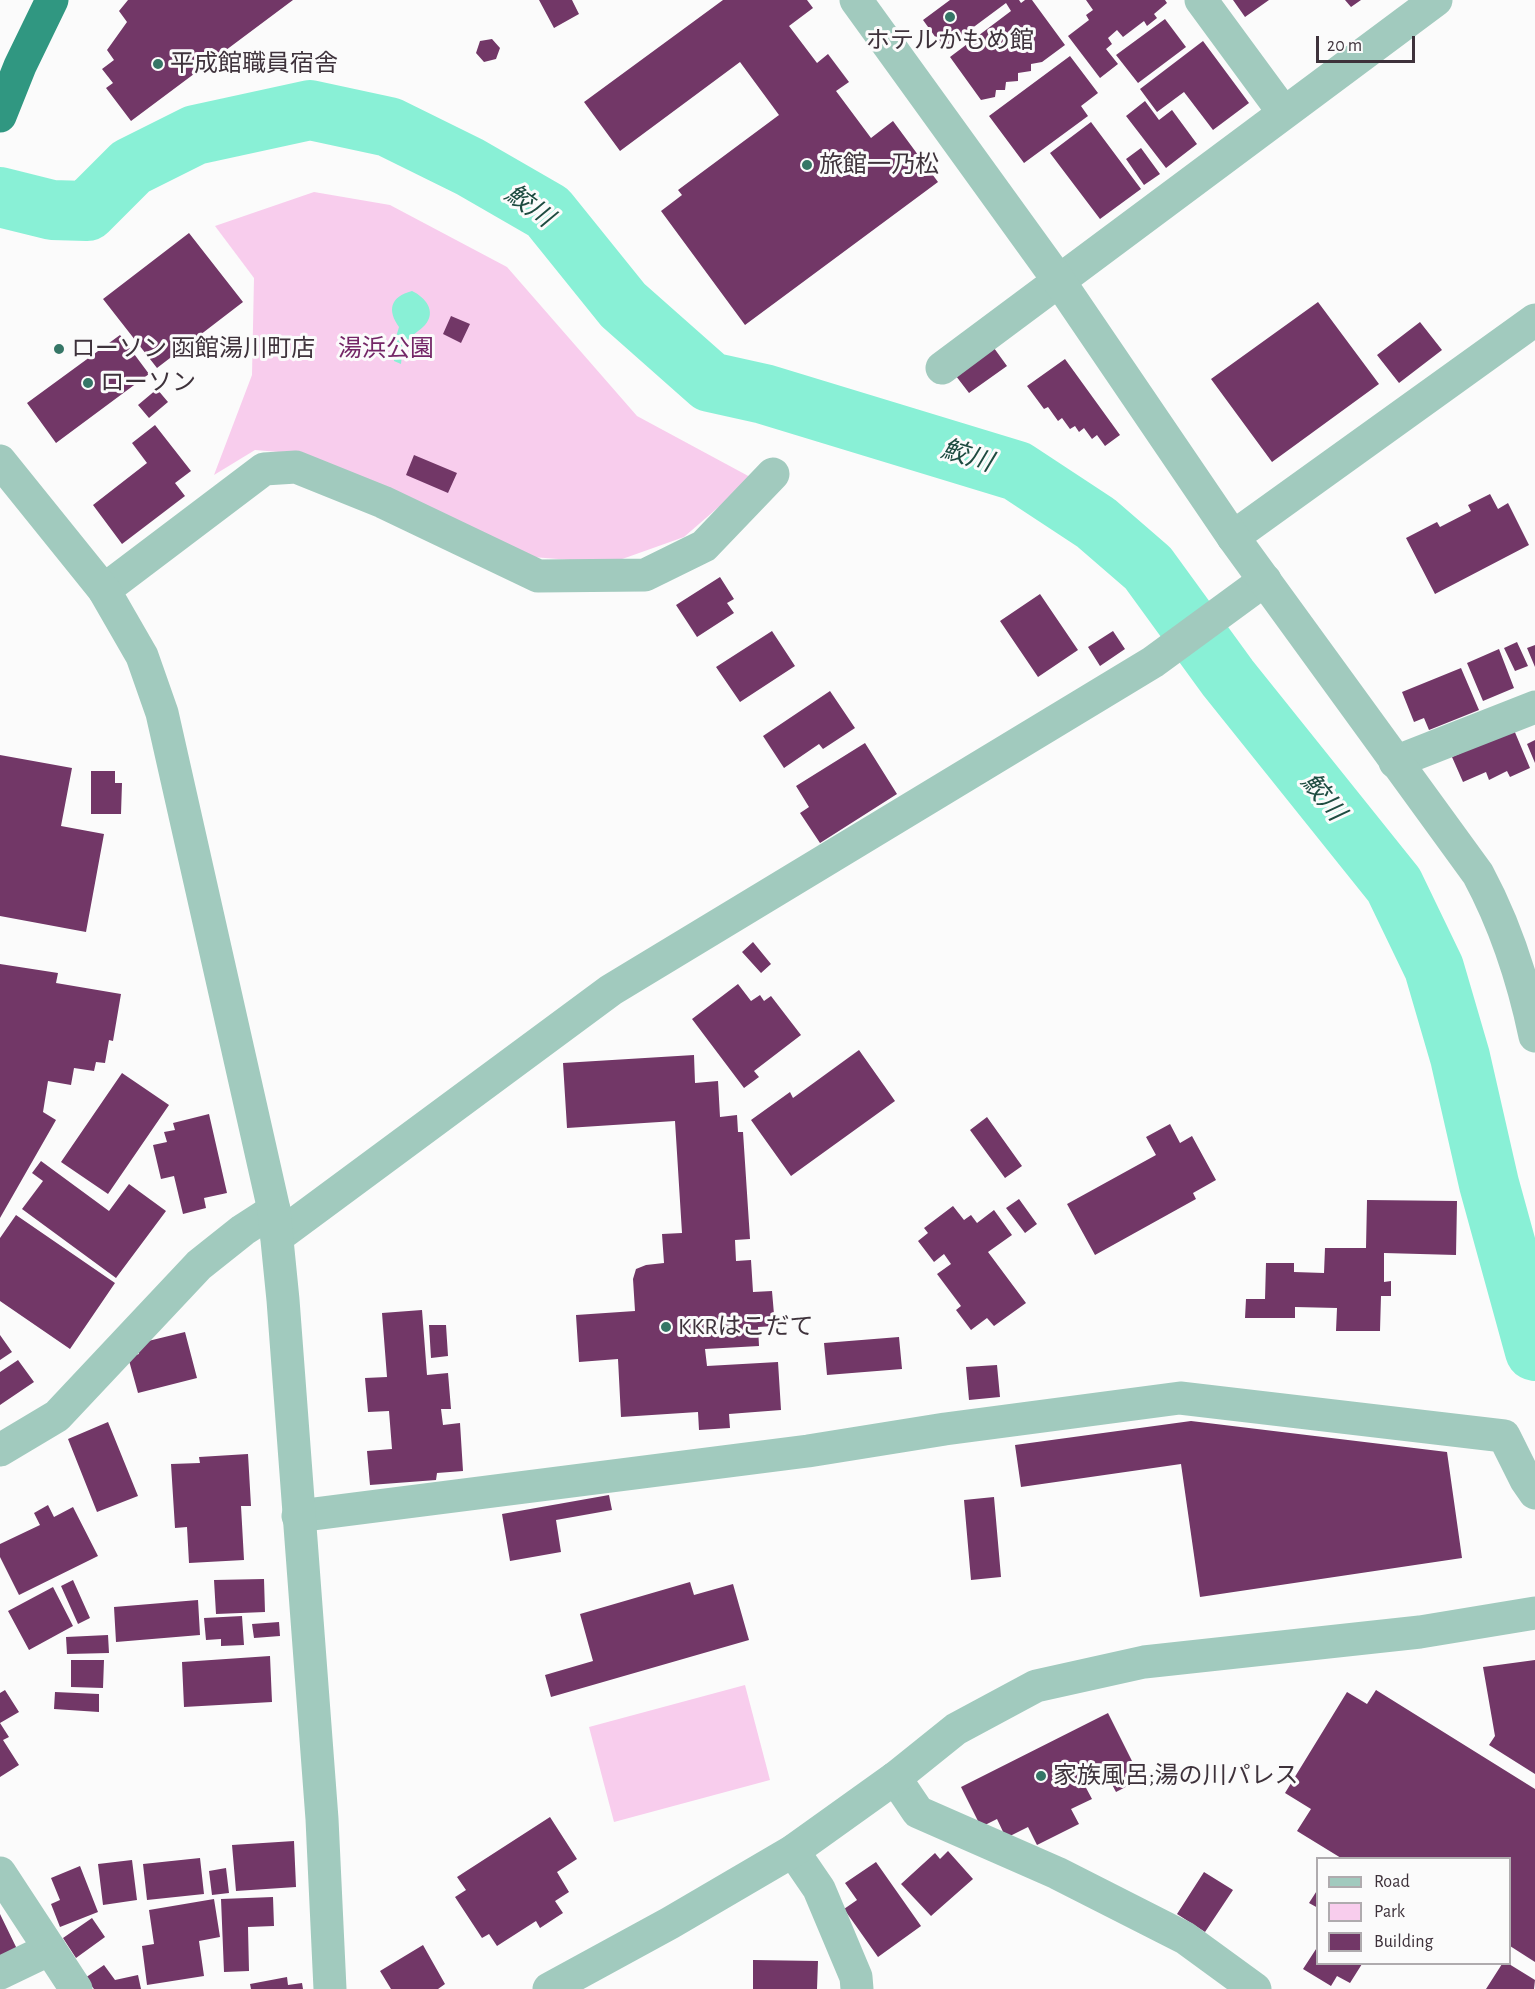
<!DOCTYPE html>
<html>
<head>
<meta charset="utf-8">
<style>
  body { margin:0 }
  #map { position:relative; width:1535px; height:1989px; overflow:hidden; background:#fbfbfb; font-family:"Alegreya Sans",sans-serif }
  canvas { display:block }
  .legend { position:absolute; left:1316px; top:1857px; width:195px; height:108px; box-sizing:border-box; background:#fbfbfb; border:2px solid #afabae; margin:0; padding:8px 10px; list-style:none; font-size:18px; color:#3e323b }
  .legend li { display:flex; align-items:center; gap:12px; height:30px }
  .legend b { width:30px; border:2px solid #afabae }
  .scale { position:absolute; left:1316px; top:36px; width:99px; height:27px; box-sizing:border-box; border:3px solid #3e323b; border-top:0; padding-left:8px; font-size:18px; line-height:21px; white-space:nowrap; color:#3e323b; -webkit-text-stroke:4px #fbfbfb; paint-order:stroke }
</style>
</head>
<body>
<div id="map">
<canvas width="1535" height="1989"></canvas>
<ul class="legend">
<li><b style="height:8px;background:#a1cabe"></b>Road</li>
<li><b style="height:16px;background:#f8cded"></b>Park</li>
<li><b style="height:16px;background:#723767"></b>Building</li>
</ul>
<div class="scale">20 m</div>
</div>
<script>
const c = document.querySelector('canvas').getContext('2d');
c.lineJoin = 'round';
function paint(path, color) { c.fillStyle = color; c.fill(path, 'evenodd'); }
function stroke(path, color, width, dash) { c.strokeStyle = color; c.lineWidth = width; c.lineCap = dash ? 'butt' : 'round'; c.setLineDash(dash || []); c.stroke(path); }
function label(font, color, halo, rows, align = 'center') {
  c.font = font + ' "Alegreya Sans","Noto Sans JP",sans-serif'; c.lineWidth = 6; c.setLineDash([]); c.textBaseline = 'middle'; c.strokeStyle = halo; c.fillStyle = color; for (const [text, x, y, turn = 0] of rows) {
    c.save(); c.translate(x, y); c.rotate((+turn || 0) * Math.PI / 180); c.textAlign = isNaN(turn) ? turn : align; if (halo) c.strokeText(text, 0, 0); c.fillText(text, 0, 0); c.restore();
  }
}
paint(new Path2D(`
  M314,192L390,205L507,267L637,416L752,478L684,537L611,563L532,557L303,454L255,450L214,475L252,375L254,278L215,226Z
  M745,1685L770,1780L614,1822L589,1727Z`), '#f8cded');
paint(new Path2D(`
  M412,291C425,297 437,311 425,325C420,331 412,334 407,341C403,348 402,356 401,364L394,361L393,347L399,327C387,310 390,297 412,291Z`), '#89f0d6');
stroke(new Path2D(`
  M0,197L52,210L87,211L131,167L195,135L310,110L389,127L470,167L548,212L623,305L710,382L764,394L1017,471L1096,523L1148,568L1228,678L1394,885L1434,968L1460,1057L1489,1184L1535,1351`), '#89f0d6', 60);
paint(new Path2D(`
  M128,0H293L131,121L106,88L113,83L102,69L114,60L107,50L127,22L119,11Z
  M539,0H572L579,14L554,28Z
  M723,0H807L813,8L789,26L817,63L828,54L849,82L836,91L871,138L893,121L938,182L745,325L661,211L682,195L678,190L779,115L740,62L620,151L584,102Z
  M950,0H1019L1021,3L1025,0H1032L1065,45L1042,62L1031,64V71L1018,73V81L1006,82L1005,90H996L995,97L981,100L950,57L1011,11L1006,3L944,49L923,20Z
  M1086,0H1165L1167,3L1154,14L1157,18L1147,26L1144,21L1123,37L1117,30L1108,38L1112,44L1106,49L1118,64L1100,78L1068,36L1089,20L1086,15L1093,10Z
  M1233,0H1269L1245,17Z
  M1345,0H1361L1351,7Z
  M1165,19L1186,47L1138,83L1116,55Z
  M492,39L500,48L496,59L484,62L476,53L480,41Z
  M1203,41L1249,103L1213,130L1184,92L1157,112L1140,89Z
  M1070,56L1098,93L1081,106L1088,116L1024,163L989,116Z
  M1145,101L1159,120L1172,110L1197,144L1166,168L1126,116Z
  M1091,122L1141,189L1100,219L1050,153Z
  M1141,148L1160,174L1144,185L1126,159Z
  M189,233L243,302L157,368L103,299Z
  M1318,302L1379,384L1272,462L1211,379Z
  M451,316L470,324L461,343L443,334Z
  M1420,322L1442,350L1399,383L1377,355Z
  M120,335L149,374L56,443L27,403Z
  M994,348L1007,366L969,393L956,376Z
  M1065,359L1120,435L1105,446L1097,435L1092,439L1084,428L1079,432L1075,426L1070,429L1062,418L1058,421L1048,407L1044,409L1027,386Z
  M157,389L168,402L149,418L138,405Z
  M155,425L191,471L175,483L185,496L122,544L93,505L147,463L132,443Z
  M414,455L457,473L448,493L406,475Z
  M1490,494L1498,509L1508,503L1529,545L1435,594L1406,538L1437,522L1440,527L1471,511L1468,505Z
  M720,577L734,599L727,603L734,613L697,637L676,605Z
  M1040,594L1078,650L1038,677L1000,621Z
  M772,631L795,666L740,702L716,667Z
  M1113,631L1125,649L1100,666L1088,647Z
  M1517,642L1528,666L1515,671L1504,648Z
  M1535,645V667L1527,648Z
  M1499,649L1514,688L1483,701L1467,663Z
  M1461,668L1479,710L1429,730L1424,718L1414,722L1402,692Z
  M830,691L855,728L823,749L819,744L784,768L763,736Z
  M1514,730L1530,768L1510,777L1507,771L1489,780L1486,772L1463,782L1452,757Z
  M1535,740V763L1527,744Z
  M865,743L897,794L820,843L800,813L809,807L796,786Z
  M0,755L72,768L61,826L104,834L86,932L0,916Z
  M91,771H115V783H122L121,814H91Z
  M753,942L771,964L761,973L742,952Z
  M0,964L58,973L56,983L121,994L113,1041L109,1040L105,1063L96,1062L94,1071L74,1068L71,1085L48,1081L43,1112L56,1120L0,1218Z
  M738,984L751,1001L760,995L764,1001L771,996L801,1035L754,1071L759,1077L744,1088L692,1019Z
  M859,1050L895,1101L791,1176L751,1120L790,1092L793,1098Z
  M694,1055L695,1083L718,1081L720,1117L737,1115L738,1132H743L750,1239L735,1240L736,1261L751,1260L753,1292L772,1291L775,1326L758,1327L759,1346L705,1349L707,1366L778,1362L781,1410L729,1414L730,1428L699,1430L698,1412L621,1417L618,1359L579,1362L576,1315L635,1311L633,1279L636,1269L646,1265L664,1263L662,1234L682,1233L675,1121L567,1128L563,1063Z
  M122,1073L169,1105L108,1194L61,1162Z
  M209,1114L227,1193L204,1198L206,1208L183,1214L174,1176L161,1179L153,1145L167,1142L164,1132L175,1130L173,1123Z
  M987,1117L1022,1166L1005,1178L970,1130Z
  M1170,1124L1180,1143L1192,1136L1216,1180L1193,1193L1196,1199L1095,1255L1067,1204L1156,1155L1146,1137Z
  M41,1161L109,1211L129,1184L166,1211L116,1278L22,1209L43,1181L32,1173Z
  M1019,1199L1037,1224L1025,1233L1006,1208Z
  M1367,1200L1457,1201L1456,1255L1384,1253V1282L1391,1281V1296H1381L1380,1331H1336L1337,1308L1295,1307V1318H1245L1246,1299H1265L1266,1263H1294V1272L1324,1273L1325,1248H1366Z
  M953,1206L964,1220L971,1215L977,1223L994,1210L1012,1235L988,1252L1026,1303L994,1326L987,1318L971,1330L956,1310L961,1306L937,1274L951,1264L944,1254L934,1262L918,1241L928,1233L924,1228Z
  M16,1215L115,1283L70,1349L0,1301V1238Z
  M422,1310L427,1375L448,1373L451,1409H441L443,1425L460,1423L463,1471L437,1473L436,1480L370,1485L367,1451L392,1449L389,1411L368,1412L365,1378L387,1377L382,1313Z
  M429,1325H446L448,1356L431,1358Z
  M185,1332L197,1378L138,1393L128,1357L139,1354L136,1344Z
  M0,1335L12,1352L0,1360Z
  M899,1337L902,1369L827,1375L824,1343Z
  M18,1360L34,1382L0,1405V1372Z
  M997,1365L1000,1397L969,1400L966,1367Z
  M1191,1421L1447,1452L1462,1558L1200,1597L1181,1464L1021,1487L1015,1445Z
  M108,1422L138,1496L97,1512L68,1439Z
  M248,1454L251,1506H241L244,1560L189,1563L187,1527L175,1528L171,1464L200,1463L199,1457Z
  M609,1495L612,1510L556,1520L561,1552L510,1561L502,1514Z
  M994,1497L1001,1577L971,1580L964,1500Z
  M48,1505L54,1517L73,1507L98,1556L19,1595L0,1557V1544L40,1525L34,1513Z
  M264,1579L265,1612L216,1614L214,1580Z
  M73,1580L90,1618L78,1624L61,1586Z
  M690,1582L694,1595L733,1584L749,1640L551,1697L545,1675L593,1661L580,1614Z
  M53,1587L73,1626L29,1650L8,1611Z
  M198,1600L200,1635L116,1642L114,1607Z
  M242,1616L244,1645L221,1646V1639L206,1640L204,1618Z
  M279,1622L280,1636L254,1638L252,1624Z
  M108,1635L109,1653L67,1654L66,1637Z
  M270,1656L272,1702L184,1707L182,1662Z
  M71,1660H104L103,1688L71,1687Z
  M1535,1660V1774L1489,1745L1495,1736L1483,1667Z
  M5,1690L19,1712L0,1723L9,1737L3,1740L19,1765L0,1777V1693Z
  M1376,1690L1535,1789V1962L1510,1946V1858H1341L1297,1831L1311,1809L1285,1793L1347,1692L1367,1704Z
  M55,1692L99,1694V1712L54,1709Z
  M1108,1713L1141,1779L1116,1792L1106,1773L1084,1784L1092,1799L1071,1809L1079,1824L1037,1845L1028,1827L1006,1838L997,1819L981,1827L961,1787Z
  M550,1817L577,1859L557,1872L569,1892L555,1901L563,1913L540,1928L536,1921L497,1946L489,1934L482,1938L455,1897L466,1890L457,1877Z
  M294,1841L296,1887L236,1891L232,1845Z
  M948,1851L973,1879L931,1916L901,1884L935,1853L940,1859Z
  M200,1858L204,1894L147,1900L143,1864Z
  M132,1860L137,1900L103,1905L98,1864Z
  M876,1862L921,1926L878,1957L844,1909L857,1900L845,1883Z
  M80,1866L98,1912L60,1927L51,1904L60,1900L51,1878Z
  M226,1868L229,1893L212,1895L209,1871Z
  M1204,1872L1233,1890L1205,1932L1177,1914Z
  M1318,1889V1908L1309,1903Z
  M273,1897L274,1926L248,1927L249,1971L224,1972L221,1899Z
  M214,1899L220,1937L199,1941L204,1976L147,1985L142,1946L154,1944L149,1910Z
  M0,1914L17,1949L0,1957Z
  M92,1918L105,1937L76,1958L63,1938Z
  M423,1945L445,1984L438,1989H391L380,1971Z
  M1318,1946V1964H1362L1350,1983L1337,1976L1331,1986L1303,1969Z
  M753,1960L818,1961L817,1989H753Z
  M1502,1964H1509L1535,1980L1534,1989H1486Z
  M104,1965L115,1980L138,1975L141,1989H94L85,1978Z
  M287,1977L288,1985L302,1983L303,1989H251L250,1984Z`), '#723767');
stroke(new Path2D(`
  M1201,0L1284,113
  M942,368L1436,0
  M1233,537L1535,320
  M104,590L264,469L296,467L383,502L538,576L645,575L704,546L773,474
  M1395,762L1535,707
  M277,1237L611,990L1153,662L1265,580
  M0,1450L57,1416L199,1265L243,1230L274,1210
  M298,1516L808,1451L945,1429L1180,1398L1504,1436L1526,1480L1535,1493
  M895,1778L918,1812L1057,1873L1185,1938L1255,1989
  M793,1851L819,1889L856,1977L857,1989
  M0,1873L76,1989
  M0,1973L50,1949`), '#a1cabe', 33);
stroke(new Path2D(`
  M856,0L1059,281L1233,537L1478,874C1506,926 1523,979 1535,1036
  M0,461L104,590L142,656L162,713L274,1210L283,1300L322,1819L330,1989
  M549,1989L670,1923L793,1851L895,1778L956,1729L1036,1686L1144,1662L1420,1632L1535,1613`), '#a1cabe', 33);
stroke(new Path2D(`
  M0,116L20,66L52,0`), '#309781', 33);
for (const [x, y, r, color] of [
  [950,17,6,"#357666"],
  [158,64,6,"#357666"],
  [807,165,6,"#357666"],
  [59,349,6,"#357666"],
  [88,383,6,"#357666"],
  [666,1327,6,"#357666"],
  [1041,1776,6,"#357666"]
]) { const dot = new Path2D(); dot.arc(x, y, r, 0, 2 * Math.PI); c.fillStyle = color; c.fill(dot); stroke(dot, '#fbfbfb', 2); }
label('24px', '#3e323b', '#fbfbfb', [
  ["ホテルかもめ館",950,41,"center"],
  ["平成館職員宿舎",170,64],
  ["旅館一乃松",819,165],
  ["ローソン 函館湯川町店",71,349],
  ["ローソン",100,383],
  ["KKRはこだて",678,1327],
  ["家族風呂;湯の川パレス",1053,1776]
], 'left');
label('24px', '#742667', '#fbfbfb', [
  ["湯浜公園",386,349]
]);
label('italic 26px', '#1e4c41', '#fbfbfb', [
  ["鮫川",529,206,36],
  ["鮫川",967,456,17],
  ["鮫川",1323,797,51]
]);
</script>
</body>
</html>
